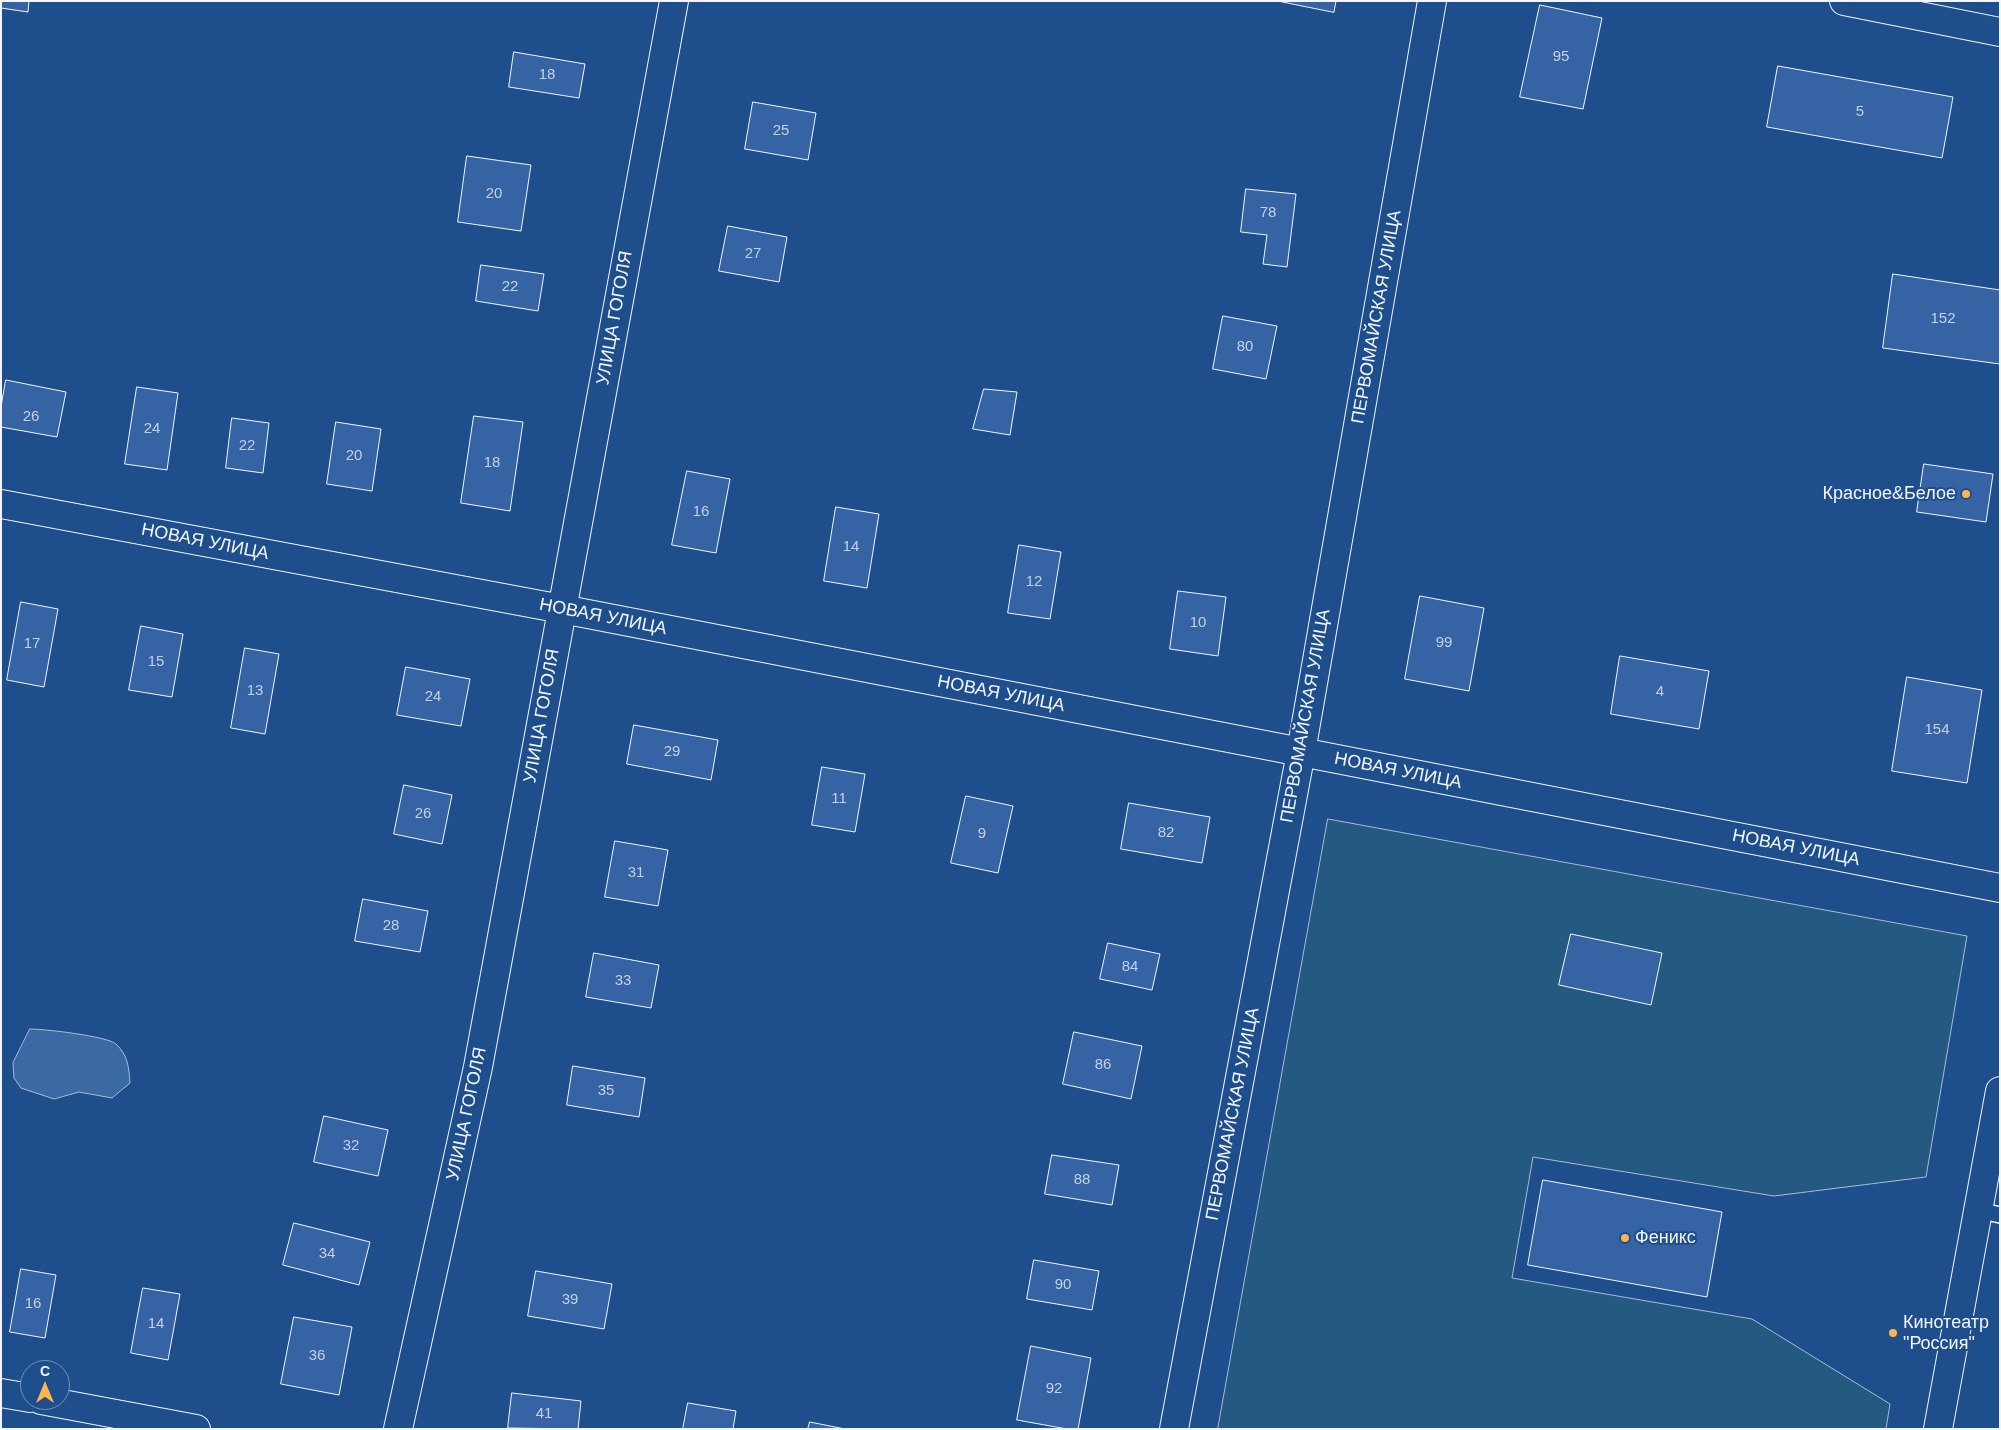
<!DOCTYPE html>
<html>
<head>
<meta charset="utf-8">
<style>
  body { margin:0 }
  #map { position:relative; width:2001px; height:1430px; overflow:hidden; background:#1f4e8c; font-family:Arial,sans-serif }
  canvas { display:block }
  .frame { position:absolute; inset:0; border:2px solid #f2f6ff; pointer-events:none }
  .north { position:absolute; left:20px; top:1360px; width:50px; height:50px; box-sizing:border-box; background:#1f4e8c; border:1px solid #7391ba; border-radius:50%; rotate:0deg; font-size:14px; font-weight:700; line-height:20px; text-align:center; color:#f2f6ff }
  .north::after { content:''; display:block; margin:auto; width:18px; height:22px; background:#ffb74d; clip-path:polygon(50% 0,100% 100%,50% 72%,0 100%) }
</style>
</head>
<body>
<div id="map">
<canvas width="2001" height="1430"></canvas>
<div class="frame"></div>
<div class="north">С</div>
</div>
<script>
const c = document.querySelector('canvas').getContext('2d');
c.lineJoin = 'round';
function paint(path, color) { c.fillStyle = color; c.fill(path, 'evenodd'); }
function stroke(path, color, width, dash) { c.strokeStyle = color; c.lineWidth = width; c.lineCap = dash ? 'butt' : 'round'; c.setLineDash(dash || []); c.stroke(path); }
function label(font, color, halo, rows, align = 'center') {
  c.font = font + ' Arial,sans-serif'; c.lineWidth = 4; c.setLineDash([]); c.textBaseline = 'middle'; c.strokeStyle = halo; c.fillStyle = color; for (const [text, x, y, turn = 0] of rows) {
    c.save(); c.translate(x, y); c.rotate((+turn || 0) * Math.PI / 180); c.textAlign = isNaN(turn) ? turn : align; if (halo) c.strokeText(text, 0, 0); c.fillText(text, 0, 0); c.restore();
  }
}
const green = new Path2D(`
  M1328,819L1967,936L1926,1177L1774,1196L1533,1157L1512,1278L1752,1319L1890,1404L1886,1429H1218Z`);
paint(green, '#245a82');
stroke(green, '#a8bbd7', 1);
const water = new Path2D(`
  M30,1029C44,1029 107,1036 116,1044C128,1055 129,1068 130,1083L112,1098L79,1092L54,1099L21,1088L14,1078L13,1063Z`);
paint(water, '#3b69a3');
stroke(water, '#a8bbd7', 1);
const building = new Path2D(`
  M1,1H29L28,12L1,8Z
  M1278,1H1336L1334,12Z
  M1540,5L1602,18L1583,109L1520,97Z
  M514,52L585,64L579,98L509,87Z
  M1778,66L1953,97L1942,158L1767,127Z
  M753,102L816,113L808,160L745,149Z
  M467,156L531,165L521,231L458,222Z
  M1246,189L1296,194L1287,267L1263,264L1267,235L1241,232Z
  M728,226L787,237L779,282L719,271Z
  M481,265L544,274L538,311L476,301Z
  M1893,274L2000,290V364L1883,348Z
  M1223,316L1277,326L1266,379L1213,369Z
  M6,380L66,392L57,437L1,427V407Z
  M137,387L178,393L167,470L125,464Z
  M984,389L1017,392L1010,435L973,429Z
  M474,416L523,422L510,511L461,503Z
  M232,418L269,423L263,473L226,468Z
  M336,422L381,429L372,491L327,484Z
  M1924,464L1993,474L1986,522L1917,512Z
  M687,471L730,479L716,553L672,545Z
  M836,507L879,514L867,588L824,581Z
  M1019,545L1061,552L1050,619L1008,613Z
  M1178,591L1226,597L1218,656L1170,649Z
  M1420,596L1484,608L1469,691L1405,679Z
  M21,602L58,609L44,687L7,680Z
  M141,626L183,634L172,697L129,690Z
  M245,648L279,654L265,734L231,728Z
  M1620,656L1709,671L1699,729L1611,714Z
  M406,667L470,679L461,726L397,715Z
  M1907,677L1982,690L1967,783L1892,771Z
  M634,725L718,740L711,780L627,764Z
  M822,767L865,774L855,832L812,825Z
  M404,785L452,795L442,844L394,834Z
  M966,796L1013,806L998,873L951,863Z
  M1129,803L1210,817L1202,863L1121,849Z
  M615,841L668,850L658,906L605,897Z
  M363,899L428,911L420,952L355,941Z
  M1571,934L1662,953L1651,1005L1559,985Z
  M1108,943L1160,954L1152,990L1100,979Z
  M594,953L659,965L651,1008L586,997Z
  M1074,1032L1142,1046L1131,1099L1063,1084Z
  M573,1066L645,1078L639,1117L567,1105Z
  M324,1116L388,1130L378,1176L314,1162Z
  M1052,1155L1119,1165L1112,1205L1045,1194Z
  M1543,1180L1722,1212L1707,1297L1528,1265Z
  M294,1223L370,1242L359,1285L283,1265Z
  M1034,1260L1099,1271L1092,1310L1027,1299Z
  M21,1269L56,1275L45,1338L10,1332Z
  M536,1271L612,1284L604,1329L528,1316Z
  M143,1288L180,1294L168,1360L131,1353Z
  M294,1317L352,1327L339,1395L281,1384Z
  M1031,1346L1091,1358L1078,1429H1067L1017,1420Z
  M512,1393L581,1401L578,1429L508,1428Z
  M688,1403L736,1411L733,1429H683Z
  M810,1422L845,1429H808Z`);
paint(building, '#3563a3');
stroke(building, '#f2f6ff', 1);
const lane = new Path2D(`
  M1978,1210L2000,1215`);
const street = new Path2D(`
  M1844,1L2000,32
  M1,504L562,609L1301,752
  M1,1393L30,1398
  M41,1400L196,1429
  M398,1429L478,1067L674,1`);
const secondary = new Path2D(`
  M1301,752L2000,888
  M1174,1429L1301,752L1432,1
  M1938,1429L2000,1091`);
stroke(lane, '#f2f6ff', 18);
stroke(street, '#f2f6ff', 30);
stroke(secondary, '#f2f6ff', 30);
stroke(lane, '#1f4e8c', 15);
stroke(street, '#1f4e8c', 28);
stroke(secondary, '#1f4e8c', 28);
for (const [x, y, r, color] of [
  [1966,494,5,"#ffb74d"],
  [1625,1238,5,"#ffb74d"],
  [1893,1333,5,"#ffb74d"]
]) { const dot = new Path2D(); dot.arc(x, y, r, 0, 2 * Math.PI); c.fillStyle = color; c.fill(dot); stroke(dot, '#1f4e8c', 2); }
label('15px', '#c3d1e8', null, [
  ["95",1561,57],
  ["18",547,75],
  ["5",1860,112],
  ["25",781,131],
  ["20",494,194],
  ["78",1268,213],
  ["27",753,254],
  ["22",510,287],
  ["152",1943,319],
  ["80",1245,347],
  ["26",31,417],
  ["24",152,429],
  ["22",247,446],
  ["20",354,456],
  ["18",492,463],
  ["16",701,512],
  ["14",851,547],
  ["12",1034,582],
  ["10",1198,623],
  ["99",1444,643],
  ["17",32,644],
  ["15",156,662],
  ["13",255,691],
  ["4",1660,692],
  ["24",433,697],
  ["154",1937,730],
  ["29",672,752],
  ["11",839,799],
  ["26",423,814],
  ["82",1166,833],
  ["9",982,834],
  ["31",636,873],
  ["28",391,926],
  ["84",1130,967],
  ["33",623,981],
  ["86",1103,1065],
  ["35",606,1091],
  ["32",351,1146],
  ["88",1082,1180],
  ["34",327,1254],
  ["90",1063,1285],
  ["39",570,1300],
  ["16",33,1304],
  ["14",156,1324],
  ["36",317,1356],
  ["92",1054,1389],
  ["41",544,1414]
]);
label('18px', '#f2f6ff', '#1f4e8c', [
  ["ПЕРВОМАЙСКАЯ УЛИЦА",1377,317,-80],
  ["УЛИЦА ГОГОЛЯ",615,318,-80],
  ["НОВАЯ УЛИЦА",205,542,11],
  ["НОВАЯ УЛИЦА",603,617,11],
  ["НОВАЯ УЛИЦА",1001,694,11],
  ["УЛИЦА ГОГОЛЯ",542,716,-80],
  ["ПЕРВОМАЙСКАЯ УЛИЦА",1306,716,-80],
  ["НОВАЯ УЛИЦА",1398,771,11],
  ["НОВАЯ УЛИЦА",1796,848,11],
  ["УЛИЦА ГОГОЛЯ",467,1114,-78],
  ["ПЕРВОМАЙСКАЯ УЛИЦА",1233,1114,-79]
]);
label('18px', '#f2f6ff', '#1f4e8c', [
  ["Красное&Белое",1956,494,"right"],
  ["Феникс",1635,1238],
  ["Кинотеатр",1903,1323],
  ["\"Россия\"",1903,1344]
], 'left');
</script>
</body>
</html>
